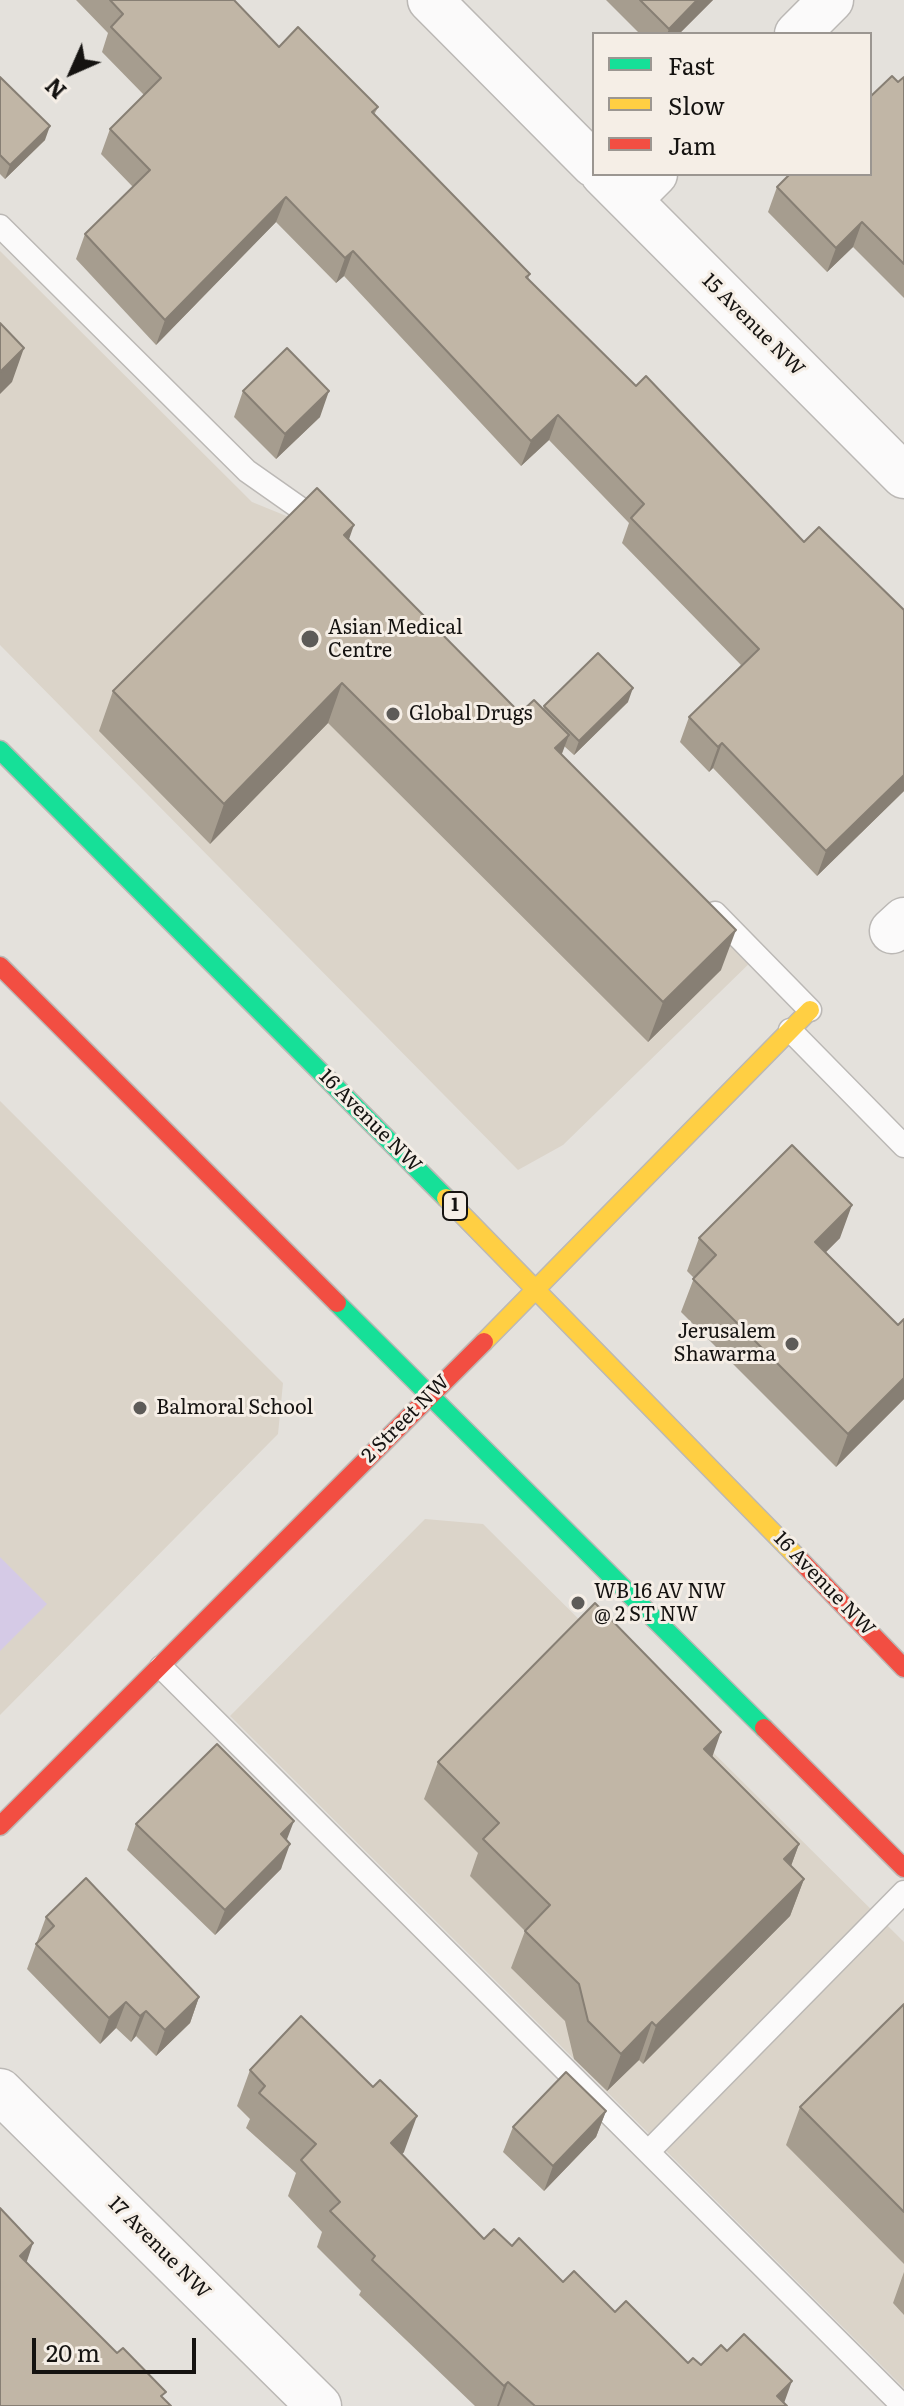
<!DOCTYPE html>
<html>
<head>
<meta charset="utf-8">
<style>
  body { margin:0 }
  #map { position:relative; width:904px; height:2406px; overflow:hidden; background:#e4e1dc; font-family:Literata,serif }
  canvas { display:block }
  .legend { position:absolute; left:592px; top:32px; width:280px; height:144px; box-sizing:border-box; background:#f5eee6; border:2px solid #9b9691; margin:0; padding:10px 14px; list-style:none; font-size:24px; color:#151311 }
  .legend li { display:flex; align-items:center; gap:16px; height:40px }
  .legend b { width:40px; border:2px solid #9b9691 }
  .north { position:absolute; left:32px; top:32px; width:80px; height:80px; -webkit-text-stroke:6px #f5eee6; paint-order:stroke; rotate:225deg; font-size:22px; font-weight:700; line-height:32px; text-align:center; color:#151311 }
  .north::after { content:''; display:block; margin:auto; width:28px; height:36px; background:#151311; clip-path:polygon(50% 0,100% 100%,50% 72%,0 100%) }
  .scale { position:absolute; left:32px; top:2338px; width:164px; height:36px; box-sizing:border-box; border:4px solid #151311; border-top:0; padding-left:10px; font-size:24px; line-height:28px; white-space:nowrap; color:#151311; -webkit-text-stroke:6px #f5eee6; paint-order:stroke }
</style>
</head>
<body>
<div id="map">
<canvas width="904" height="2406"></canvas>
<ul class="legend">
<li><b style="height:10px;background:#16e098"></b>Fast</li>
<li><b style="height:10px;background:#ffcf43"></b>Slow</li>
<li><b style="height:10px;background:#f24e42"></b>Jam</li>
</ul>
<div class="north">N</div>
<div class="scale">20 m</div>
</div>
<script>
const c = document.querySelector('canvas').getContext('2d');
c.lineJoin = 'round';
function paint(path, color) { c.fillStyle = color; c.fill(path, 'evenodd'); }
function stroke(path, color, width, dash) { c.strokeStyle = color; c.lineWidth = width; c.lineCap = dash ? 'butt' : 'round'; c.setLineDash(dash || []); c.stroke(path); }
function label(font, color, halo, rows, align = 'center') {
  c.font = font + ' Literata,serif'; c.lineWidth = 6; c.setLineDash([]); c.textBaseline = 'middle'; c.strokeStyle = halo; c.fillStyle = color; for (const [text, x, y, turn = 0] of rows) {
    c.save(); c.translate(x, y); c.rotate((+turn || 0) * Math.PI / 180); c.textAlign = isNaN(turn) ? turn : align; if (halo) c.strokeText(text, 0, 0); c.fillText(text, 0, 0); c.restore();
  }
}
paint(new Path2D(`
  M0,251L252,502L311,526L758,955L563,1145L518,1170L0,645Z
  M0,1101L283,1383L278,1434L0,1715Z
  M425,1519L483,1524L904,1942V2388L230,1716Z`), '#dbd4c9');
paint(new Path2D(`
  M0,1557L47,1604L0,1651Z`), '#d5cae6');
const lane = new Path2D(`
  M0,226L247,471L321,523
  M715,913L810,1010
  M790,1030L904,1146
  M161,1667L903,2406
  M649,2151L904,1892`);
const street = new Path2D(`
  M430,0L594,165
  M797,34L831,0
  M603,174L904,476
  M629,200L655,174
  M892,931L904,920
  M0,2091L319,2406`);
const fast = new Path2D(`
  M0,750L446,1198
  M337,1303L764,1728`);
const slow = new Path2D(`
  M446,1198L800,1560
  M484,1342L810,1010`);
const jam = new Path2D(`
  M0,966L337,1303
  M800,1560L904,1668
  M764,1728L904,1868
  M0,1826L484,1342`);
stroke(lane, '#bbb8b5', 25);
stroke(street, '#bbb8b5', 47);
stroke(fast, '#bbb8b5', 21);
stroke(slow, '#bbb8b5', 21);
stroke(jam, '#bbb8b5', 21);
stroke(lane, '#fbfafa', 22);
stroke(street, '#fbfafa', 44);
stroke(fast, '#16e098', 18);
stroke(slow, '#ffcf43', 18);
stroke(jam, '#f24e42', 18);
paint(new Path2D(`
  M76,0H234L279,47L378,107L374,115L530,274L528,279L904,791L817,876L713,768L709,772L680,742L689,717L741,665L622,543L629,523L549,440L521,466L344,276L336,283L276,222L156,345L76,259L85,234L133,187L101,154L110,129L144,95L102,52L108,33Z
  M606,0H713L679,34H640Z
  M0,77L45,140L5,179L0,174Z
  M904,77V298L853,247L827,272L768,212L777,187Z
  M243,391L320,417L276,459L234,417Z
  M349,540L520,713L543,709L544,706L628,702L574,755L564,746L561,755L721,970L648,1042L328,723L210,844L99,731L113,691Z
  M699,1238H840L826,1252L904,1399L836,1467L681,1312L694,1278L687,1271Z
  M712,1757L799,1844L791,1866L804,1879L790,1916L643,2064L639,2060L607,2091L574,2059L565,2021L511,1968L525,1931L470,1876L478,1853L424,1799L438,1762Z
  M136,1824L287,1840L281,1869L215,1935L127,1850Z
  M46,1917L199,1997L190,2023L156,2056L136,2036L131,2042L116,2028L100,2044L27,1969Z
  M904,2004V2264L786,2145L800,2107Z
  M250,2070L404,2152L402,2154L484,2239L512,2246L563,2282L615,2312L688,2363L701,2365L784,2402L787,2406H475L359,2295L361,2291L317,2247L322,2232L288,2196L296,2173L246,2128L250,2119L237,2106Z
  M606,2111L596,2137L544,2191L503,2152L513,2127Z
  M904,2272V2315L893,2303Z`), '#a69d8f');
paint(new Path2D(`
  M697,0H713L679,34H667L669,29Z
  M50,126L45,140L5,179L10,165Z
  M286,197L276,222L156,345L165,320Z
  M862,222L853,247L827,272L836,248Z
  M353,251L344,276L336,283L345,258Z
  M24,348L12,382L0,394V372Z
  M329,391L320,417L276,459L285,434Z
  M558,415L549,440L521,466L531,441Z
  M354,525L340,565L344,535Z
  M342,683L328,723L210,844L224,804Z
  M633,688L628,702L574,755L579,741Z
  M569,735L554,775L555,748Z
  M722,743L713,768L709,772L718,747Z
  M904,775V791L817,876L826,851Z
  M736,930L721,970L648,1042L663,1002Z
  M852,1205L840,1238L803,1275L815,1242Z
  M904,1378V1399L836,1467L848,1434Z
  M721,1732L708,1769L704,1749Z
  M294,1821L284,1847L281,1834Z
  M290,1844L281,1869L215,1935L225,1910Z
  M799,1844L785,1882L784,1859Z
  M804,1879L790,1916L643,2064L656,2026Z
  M199,1997L190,2023L156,2056L165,2030Z
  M126,2002L116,2028L100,2044L109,2018Z
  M146,2011L136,2036L131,2042L140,2016Z
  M652,2022L639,2060L607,2091L621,2054Z
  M606,2111L596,2137L544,2191L553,2166Z
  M417,2116L404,2152L378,2178L391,2143Z
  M33,2243L24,2270L20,2256Z
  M792,2381L783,2406L777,2396Z
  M508,2382L499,2406H497L504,2386Z`), '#877f74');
const building = new Path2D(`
  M110,0H234L279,47L298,27L378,107L372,112L530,274L526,277L636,386L646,376L804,542L819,527L904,610V775L826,851L722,743L718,747L689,717L759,649L631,518L644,504L558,415L531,441L353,251L345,258L286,197L165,320L85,234L150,170L110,129L161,78L111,27L123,14Z
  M640,0H697L669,29Z
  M892,76L898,82L904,77V264L862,222L836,248L777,187L790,174H870V97Z
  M0,77L50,126L10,165L0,155Z
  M0,323L24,348L0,372Z
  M287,348L329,391L285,434L243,391Z
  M317,488L354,525L344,535L520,713L534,700L569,735L555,748L736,930L663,1002L342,683L224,804L113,691Z
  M598,653L633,688L579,741L544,706Z
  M792,1145L852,1205L815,1242L898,1325L904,1319V1378L848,1434L693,1279L716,1255L699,1238Z
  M595,1603L721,1732L704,1749L799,1844L784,1859L804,1879L656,2026L652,2022L621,2054L588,2021L579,1984L525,1931L550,1905L483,1839L499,1823L438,1762Z
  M217,1744L294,1821L281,1834L290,1844L225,1910L136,1824Z
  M86,1878L199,1997L165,2030L146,2011L140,2016L126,2002L109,2018L36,1944L54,1926L46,1917Z
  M904,2004V2212L800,2107Z
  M301,2016L373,2087L380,2080L417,2116L391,2143L484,2239L494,2229L512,2246L519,2238L563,2282L574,2271L615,2312L626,2301L688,2363L693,2358L701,2365L721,2345L727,2351L744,2334L792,2381L777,2396L787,2406H535L508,2382L504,2386L372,2260L375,2256L330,2211L340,2202L301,2160L316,2144L259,2093L265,2086L250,2070Z
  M566,2072L606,2111L553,2166L513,2127Z
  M0,2208L33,2243L20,2256L117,2353L123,2348L166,2392L161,2396L171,2406H0Z`);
paint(building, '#c1b6a6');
stroke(building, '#877f74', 2);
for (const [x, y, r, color] of [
  [310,639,10,"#5d5b58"],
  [393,714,8,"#5d5b58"],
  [792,1344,8,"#5d5b58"],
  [140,1408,8,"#5d5b58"],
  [578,1603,8,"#5d5b58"]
]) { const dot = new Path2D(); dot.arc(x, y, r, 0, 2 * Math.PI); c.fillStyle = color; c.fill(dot); stroke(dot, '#f5eee6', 3); }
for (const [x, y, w] of [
  [455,1206,24]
]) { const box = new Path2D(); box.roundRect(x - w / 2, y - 14, w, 28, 6); c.fillStyle = '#f5eee6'; c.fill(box); stroke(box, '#151311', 2); }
label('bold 18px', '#151311', null, [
  ["1",455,1206]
]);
label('20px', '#151311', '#f5eee6', [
  ["15 Avenue NW",753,325,45],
  ["16 Avenue NW",370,1121,45],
  ["2 Street NW",406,1419,-45],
  ["16 Avenue NW",824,1584,46],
  ["17 Avenue NW",159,2248,45]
]);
label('20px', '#151311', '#f5eee6', [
  ["Asian Medical",328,628],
  ["Centre",328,651],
  ["Global Drugs",409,714],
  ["Jerusalem",776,1332,"right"],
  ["Shawarma",776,1355,"right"],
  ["Balmoral School",156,1408],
  ["WB 16 AV NW",594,1592],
  ["@ 2 ST NW",594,1615]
], 'left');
</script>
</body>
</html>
